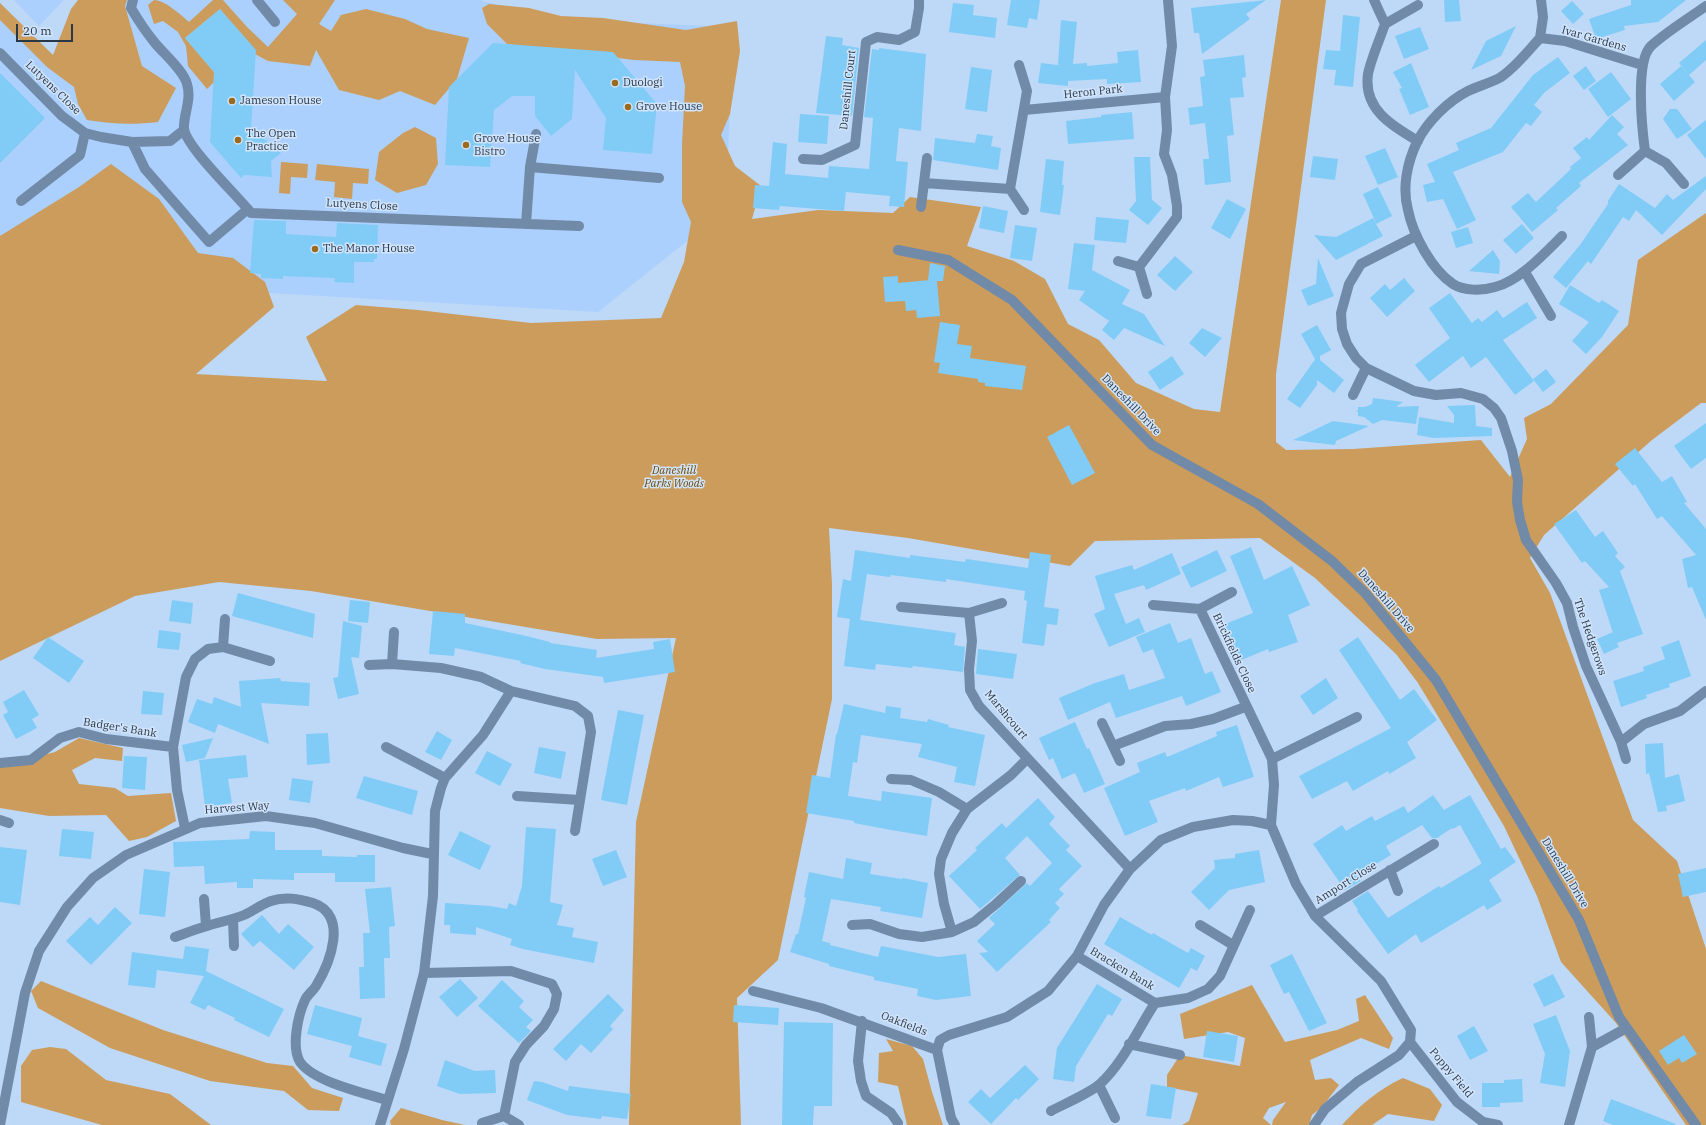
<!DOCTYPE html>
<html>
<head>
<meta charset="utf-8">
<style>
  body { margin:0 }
  #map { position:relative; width:1706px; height:1125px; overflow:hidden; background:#bed8f7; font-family:"IBM Plex Serif",serif }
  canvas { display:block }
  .scale { position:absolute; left:16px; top:24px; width:57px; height:18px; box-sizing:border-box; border:2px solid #2a3746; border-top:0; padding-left:5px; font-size:12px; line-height:14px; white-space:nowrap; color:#2a3746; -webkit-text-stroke:3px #d1e5fc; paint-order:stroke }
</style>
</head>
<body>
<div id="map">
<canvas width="1706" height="1125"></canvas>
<div class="scale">20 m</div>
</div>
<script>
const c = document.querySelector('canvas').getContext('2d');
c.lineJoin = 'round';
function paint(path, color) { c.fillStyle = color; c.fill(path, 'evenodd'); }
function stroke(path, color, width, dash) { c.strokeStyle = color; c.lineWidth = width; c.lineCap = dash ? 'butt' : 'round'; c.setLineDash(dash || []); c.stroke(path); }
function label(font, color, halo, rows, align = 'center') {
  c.font = font + ' "IBM Plex Serif",serif'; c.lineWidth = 3; c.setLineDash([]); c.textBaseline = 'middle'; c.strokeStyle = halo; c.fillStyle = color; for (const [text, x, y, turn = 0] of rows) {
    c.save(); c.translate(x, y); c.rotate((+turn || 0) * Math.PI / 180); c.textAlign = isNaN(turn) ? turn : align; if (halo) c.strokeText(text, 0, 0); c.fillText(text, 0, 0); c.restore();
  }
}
paint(new Path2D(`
  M14,0H64L39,26Z
  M96,0H481L544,19L733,27L726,210L598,312L236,291L0,264V5L53,55Z`), '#abd0fd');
paint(new Path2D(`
  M78,0H127L125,6L142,66L176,88L158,122C134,125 111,124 87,120L78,104L74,87L47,67L0,20V3L53,55L71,9Z
  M154,0C165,0 181,15 189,22L213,0H223L247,27L268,47L297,14L283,0H335L319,24L331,31L341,15L366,9L405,19L427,29L469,38L457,79L435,105L400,91L379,100L339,90L316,50L310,66L268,61L253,53L220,9L185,38L214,72V82L207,89L188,66L186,46L178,32L163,21L154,24L148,5Z
  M1281,0H1326L1276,374V442L1286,450L1353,449L1481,440L1510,477L1527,439L1524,418L1551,404L1628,325L1638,260L1706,213V403H1701L1652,440L1544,535L1530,558L1550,593L1633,820L1677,861L1706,949V1125H1686L1616,1023L1561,962L1537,896L1504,826L1418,683L1396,654L1315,578L1260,538L1095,541L1070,566L908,538L829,528L832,585V699L778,960L737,998L741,1125H629L636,822L676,638L597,639L311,591L219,582L135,596L0,661V236L79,187L111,164L159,199L198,253L233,258L265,282L274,307L196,374L327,381L306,337L356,305L418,310L531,323L661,318L684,262L691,222L682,202V145L685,86L680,62L634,60L507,44L487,24L482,8L489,4L529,8L561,16L603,18L686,30L737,21L740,51L730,114L721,135L735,166L761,186L752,219L818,210L893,213L910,197L981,207L967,246L1014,261L1045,279L1068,324L1099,340L1136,383L1194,409L1220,412Z
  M415,127L436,138L438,164L426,185L397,193L375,180L379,152L403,133Z
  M281,162L308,164L307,178L291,177L290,194L279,193Z
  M317,164L369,169L368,184L353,183L352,199L334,197L335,182L315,180Z
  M79,738L123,748L122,761L95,758L72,770L79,784L115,788L128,796L171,793L176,821L147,837L129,841L106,815L49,816L0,808V766L55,752Z
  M41,981L163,1030L267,1063L293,1066L312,1088L343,1098L339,1111L308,1110L284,1091L210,1081L110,1048L38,1008L31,991Z
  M1252,985L1285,1042L1337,1030L1359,1021L1356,999L1365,995L1393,1038L1389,1049L1361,1038L1310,1060L1315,1080L1331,1078L1339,1085L1322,1107L1312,1115L1309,1125H1272L1273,1120L1286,1102L1269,1108L1263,1118L1271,1125H1182L1189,1121L1198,1093L1167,1087V1075L1180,1055L1240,1066L1245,1038L1228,1032L1184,1039L1180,1014Z
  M886,1039L912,1046L923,1059L932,1092L943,1125H907L898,1086L878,1082L879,1053L893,1051Z
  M50,1047L66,1049L106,1080L170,1094L211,1125H102L21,1102V1066L32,1050Z
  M1403,1078L1430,1089L1442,1105L1434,1121L1388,1114L1372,1125H1342C1360,1105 1379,1089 1403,1078Z
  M401,1108L442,1120L465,1125H391L390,1121Z`), '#cb9c5c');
paint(new Path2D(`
  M1011,0H1040L1037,20L1029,18L1027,28L1007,25Z
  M1266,0L1246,14L1250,19L1202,54L1199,33H1194L1191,8Z
  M1444,0H1459L1461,21L1445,22Z
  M1631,0H1686L1658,22L1624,26L1625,30L1596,39L1589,19L1631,5Z
  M1572,1L1584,14L1573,24L1561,11Z
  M953,3L974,5L973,15L997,18L995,38L949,32Z
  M220,9L256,50L251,128L281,153L271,161L272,177L244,175L241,178L210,142L214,72L185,38Z
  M1343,15L1360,17L1353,87L1334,85L1336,70L1323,69L1326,50L1340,51Z
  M1061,20L1077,22L1073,64L1087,63V66L1118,63L1117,52L1138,50L1141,82L1107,84V79L1068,81V86L1038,83L1041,63L1058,65Z
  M1516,26L1501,56L1471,70L1486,41Z
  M1420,27L1429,49L1404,59L1395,36Z
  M826,36L843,38L842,45L859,48L852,116L816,113Z
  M1706,40V60L1689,75L1679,63Z
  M493,43L613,52L657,104L652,154L603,150L606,118L575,70L572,119L551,136L535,116V96H512L494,110L490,167L445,165L449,87Z
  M879,48L926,54L921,131L899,128L896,161L908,162L904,207L889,206L890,196L846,192L844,211L780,206L779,210L753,208L755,185L769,186L773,142L787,144L785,174L828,178L829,166L869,169L873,118L864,117L872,49L879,50Z
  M1244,55L1246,77L1242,78L1244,97L1230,98L1234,135L1227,136L1231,182L1205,185L1203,159H1209L1205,123L1190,125L1188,108L1203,106L1200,77L1205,76L1203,60Z
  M1558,57L1570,73L1545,92L1534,105L1542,112L1531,126L1526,123L1503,152L1453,172L1476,220L1457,229L1443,199L1427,202L1423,185L1435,182L1427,164L1459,150L1456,143L1491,128L1533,75Z
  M1411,63L1429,107L1410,115L1399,89L1402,88L1393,72Z
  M1586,66L1596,81L1584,90L1573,76Z
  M1681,66L1695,82L1674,101L1660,84Z
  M971,67L992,70L987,112L965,109Z
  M1611,72L1631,99L1608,117L1588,89Z
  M0,73L45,118L0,163Z
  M1670,109H1677L1692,129L1677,139L1663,119Z
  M1132,112L1134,139L1068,144L1066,121L1101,117V115Z
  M800,114L829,116L827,144L798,142Z
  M1612,115L1624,127L1617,134L1628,145L1579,183L1581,186L1556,208L1558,210L1532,232L1511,207L1528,193L1536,202L1571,169L1570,167L1581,158L1573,148L1587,137L1589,140Z
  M1706,120V159L1687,135Z
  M977,134L993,136L991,146L1001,148L998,170L933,160L935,138L975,143Z
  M1385,148L1398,177L1378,185L1365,156Z
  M1313,156L1338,159L1335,180L1310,177Z
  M1134,157H1150L1152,200L1162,208L1148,225L1129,210L1136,201Z
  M1046,159L1064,161L1062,185H1064L1060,215L1040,212Z
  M1706,176V189L1662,235L1636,210L1629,221L1623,217L1591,264L1588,261L1566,288L1553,277L1580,245L1608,204V201L1619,184L1655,208L1667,194L1673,200Z
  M1378,187L1392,216L1376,224L1383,236L1336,260L1314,235L1336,237L1373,218L1376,223L1363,194Z
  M1227,199L1246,209L1230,239L1211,228Z
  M983,206L1008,211L1004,233L979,228Z
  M1096,217L1129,220L1126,243L1094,240Z
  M254,220L286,221V234L336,237L337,223L378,225L377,259H374V262H354V283L334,282L335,278L283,276V279L261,278V274L250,273Z
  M1522,224L1534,238L1516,254L1503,240Z
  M1015,225L1037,228L1032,261L1010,258Z
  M1468,227L1473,243L1456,248L1451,232Z
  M1074,243L1095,245L1092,270L1130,290L1122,304L1144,314L1165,346L1124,328L1114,340L1102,330L1109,321L1079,300L1085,291L1068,289Z
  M1493,250L1500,261L1499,274L1469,271Z
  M1175,256L1193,272L1175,291L1157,275Z
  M1318,258L1334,296L1308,306L1301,290L1316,284Z
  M930,263L945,266L943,281H937L940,316L917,318L916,310L906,311L905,301L885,302L883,277L898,276V283L930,280H928Z
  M1404,278L1415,291L1387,317L1370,298L1385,284L1390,290Z
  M1570,285L1599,303L1602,300L1619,311L1602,337L1586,354L1572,341L1589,322L1559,304Z
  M1450,293L1472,323L1478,318L1482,322L1497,310L1503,318L1527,302L1537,318L1503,340L1534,381L1515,395L1486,357L1471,368L1463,356L1429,382L1415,365L1450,338L1429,308Z
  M940,322L960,325L957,344L972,346L970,358L1026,366L1022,390L985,386V383L978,382V379L938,373L940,363L934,362Z
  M1317,325L1331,350L1320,356V360L1344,380L1334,393L1317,380V385L1300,408L1287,399L1316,358L1315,359L1301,334Z
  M1202,328L1222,338L1205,357L1189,343Z
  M1172,356L1184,374L1160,390L1148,372Z
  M1546,369L1556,382L1543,392L1533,379Z
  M1373,398L1403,402L1396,407L1419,406L1416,424L1382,420L1373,424L1364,417L1358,416V412L1356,411L1358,410V407H1365L1372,404Z
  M1475,405L1476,426L1492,428V436L1433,438L1417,435L1419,417L1454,423V415L1447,406Z
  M1333,421L1369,426L1336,441L1335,445L1293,440Z
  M1706,423V458L1691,469L1674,446Z
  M1069,425L1095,473L1072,485L1047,437Z
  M1635,448L1662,482L1672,476L1687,502L1684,503L1706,529V620L1692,587L1688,588L1682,559L1696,555L1662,516L1657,519L1635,484L1633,486L1615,464Z
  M1576,510L1595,537L1603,531L1618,553L1615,556L1625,567L1620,571L1643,634L1617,643L1619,647L1604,654L1597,639L1613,632L1614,636L1599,590L1609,587L1585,561L1582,563L1554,524Z
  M1251,547L1264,580L1292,566L1310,605L1288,615L1298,642L1269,652L1268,649L1234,663L1220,626L1253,613L1230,556Z
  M855,550L910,558V555L965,562L966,559L1028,568L1030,552L1051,555L1044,607L1059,609L1057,625L1047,624L1044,646L1022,643L1027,601L1024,600L1025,591L946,579V582L891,575L890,577L867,574L860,620L956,633L954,645L965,647L963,672L913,666L912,668L876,664L875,670L844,666L850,619L837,617L843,579L851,581Z
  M1217,550L1227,571L1191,588L1181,567Z
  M1172,553L1181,574L1146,590L1144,585L1114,594L1126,624L1139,618L1145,632L1109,647L1094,614L1105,609L1095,576L1132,565L1134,570Z
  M238,593L315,614L313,638L232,616Z
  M172,600L193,603L191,624L169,621Z
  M350,600L370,602L368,623L348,621Z
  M433,611L465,614V623L522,635L550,642V643L597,650L596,658L654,649L653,642L670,639L675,672L604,683L603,677L545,669L520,663L521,661L455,648L454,656L429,654Z
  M343,621L362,626L359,658L351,657L359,694L338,699L333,678L338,677Z
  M1170,623L1178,643L1191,638L1205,674L1212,671L1221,692L1186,706L1182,696L1116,718L1110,702L1068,720L1059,698L1095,683L1124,674L1129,690L1165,678L1153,649L1143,653L1136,637Z
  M159,630L181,633L179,650L157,648Z
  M48,637L84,661L69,683L33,658Z
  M1358,637L1400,700L1414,689L1437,720L1407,742L1416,758L1389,774L1388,771L1353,791L1347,781L1312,799L1299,776L1391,728L1339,650Z
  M1679,640L1691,676L1669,684L1670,687L1646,695L1647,698L1621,707L1613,681L1644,671L1643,667L1665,659L1661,647Z
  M978,649L1017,654L1013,679L976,674Z
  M280,678L281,681L310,683L309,706L261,703L269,744L218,724L215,733L188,722L197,699L212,704L214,697L241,707L239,681Z
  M1326,678L1338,698L1313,715L1300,696Z
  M24,690L39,715L32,719L37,728L16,739L3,715L8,712L3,702Z
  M143,691L164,693L162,715L141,714Z
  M844,704L885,713L886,706L901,708L900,718L927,722L928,719L949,725L948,727L985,735L975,786L954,782L957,767L918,757L922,744L861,735L857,763L853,762L848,796L881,801L882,791L932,798L927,836L891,830L854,823V821L806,813L812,775L830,778L836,734H837Z
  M618,710L644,715L627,805L601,800Z
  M1075,722L1087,749L1089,748L1105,784L1084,793L1075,773L1062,779L1053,758L1049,760L1039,738Z
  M1237,725L1254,777L1223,787L1219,777L1186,791L1185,788L1149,801L1158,822L1125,836L1104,788L1140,772L1137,763L1165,752L1167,757L1217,736L1216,732Z
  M437,731L452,740L441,760L425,752Z
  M328,733L330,763L307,765L306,734Z
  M213,738L205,758L186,762L182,745Z
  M1663,743L1665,778L1679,774L1685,801L1666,806L1667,811L1658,812L1649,773L1646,774L1645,744Z
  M539,747L566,752L561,779L534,773Z
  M487,751L512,764L500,786L475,773Z
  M246,755L248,777L228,779L232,803L205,807L199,760Z
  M124,756L147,757L145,790L122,788Z
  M364,776L418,791L412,815L356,798Z
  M292,778L313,781L310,803L289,800Z
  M1433,795L1444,810L1470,795L1501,849L1505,847L1516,862L1489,880L1502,901L1487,910L1484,905L1421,943L1416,934L1388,954L1357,911L1358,910L1352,901L1368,891L1388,918L1439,886L1441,888L1481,864V862L1460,825L1453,829L1452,828L1437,838H1432L1422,825L1386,846L1391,855L1359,874L1361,877L1359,879L1361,881L1345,890L1313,844L1342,825L1346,831L1372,816L1375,821L1404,806L1408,813Z
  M1038,798L1055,817L1049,824L1070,846L1066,850L1082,866L1059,889L1064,894L1055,903L1060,908L1049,920L1051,922L997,972L979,953L988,952L977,941L995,924L989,918L1027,883L1030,886L1052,863L1027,836L1005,858L1020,875L980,909L949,876L977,850L975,848L1002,823L1006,828Z
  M526,827L556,829L550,902L563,905L557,925L574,928L572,937L598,942L594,963L523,949L510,945L512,939L476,927V935L450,933V925H444L445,903L490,906L507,909L509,903L516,906L522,886Z
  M62,829L94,832L91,859L59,856Z
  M250,831L275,832V850H322V856L357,857V855H375V882H335V873H294V880L253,879V888H237V882L205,884L204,866L174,867L173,842L249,839Z
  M460,831L491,846L480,870L448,855Z
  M0,847L27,850L20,905L0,902Z
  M616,850L627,877L603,886L592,859Z
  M1259,850L1265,882L1229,890L1209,910L1191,892L1215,868L1214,860L1235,858V854Z
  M846,858L872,863L870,874L902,879L903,878L928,883L922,918L880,911L881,907L831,899L822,941L830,943V945L878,957L881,946L938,957L966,954L971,996L936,1000L917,996L918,989L874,980V977L829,966V964L790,952L796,934H798L806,898L804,897L809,872L843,879Z
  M1706,868V892L1683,897L1678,874Z
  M144,869L170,872L165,917L139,914Z
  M391,887L395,926L389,927L390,958H384L385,998L360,999L359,967H364L363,933H370L365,889Z
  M115,907L132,923L91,965L66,941L90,917L98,925Z
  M262,915L279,934L288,924L314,947L294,970L260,941L253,947L241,934Z
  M1120,917L1152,935L1153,933L1188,953L1191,948L1205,956L1197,971L1191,968L1179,988L1104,944Z
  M185,946L209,949L206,971L284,1009L269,1037L234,1020L235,1018L208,1005L205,1010L190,1003L204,976L157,970L155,988L128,985L132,952L183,959Z
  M1292,954L1327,1023L1309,1031L1289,992L1284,994L1270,965Z
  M1553,974L1565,997L1544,1007L1533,984Z
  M460,979L478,998L457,1017L439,997Z
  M502,980L524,1001L519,1007L533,1020L526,1027L531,1031L519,1043L478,1006Z
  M1097,984L1122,999L1112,1016L1108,1014L1076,1066L1074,1082L1053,1079L1057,1048Z
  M608,994L624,1010L610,1026L613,1029L591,1053L581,1044L566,1061L553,1049Z
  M315,1005L362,1018L358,1036L387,1044L381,1066L349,1057L352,1046L307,1034Z
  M734,1005L779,1008L778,1025L733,1022Z
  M1556,1015L1570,1051L1565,1087L1540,1083L1545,1054L1533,1024Z
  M784,1022L833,1023L832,1106H814L813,1125H782Z
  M1474,1026L1488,1051L1470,1060L1457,1036Z
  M1207,1031L1238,1036L1234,1062L1203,1057Z
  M1684,1035L1697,1054L1682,1063L1679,1058L1668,1065L1659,1051Z
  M445,1060L475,1071L495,1070L496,1093L460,1094L437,1086Z
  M1025,1065L1039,1079L1018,1100L1016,1098L991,1124L968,1102L981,1089L990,1098Z
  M1522,1079L1523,1102L1500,1103V1107H1482V1083H1504V1080Z
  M534,1081L542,1082L568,1091L569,1086L631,1094L627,1119L602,1116L601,1119L567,1115L527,1100Z
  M1151,1084L1176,1088L1171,1119L1146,1116Z
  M1611,1099L1676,1124L1675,1125H1613L1603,1121Z`), '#80ccf6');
stroke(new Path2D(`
  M133,0L131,8C138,20 146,32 155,43C164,54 184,71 187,84C192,100 183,115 184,129C187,148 237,195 251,213L579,226
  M257,0L275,22
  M1374,0L1385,24L1418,5
  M1385,24C1380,39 1371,59 1368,74C1363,109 1392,126 1418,141
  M1540,38L1543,17L1541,0
  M0,53L62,116L85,133L101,137L132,142L170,141L184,130
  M1019,65L1027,91L1010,189L1024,210
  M1024,110L1165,97
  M132,142L145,169L209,242L248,209
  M1645,151C1642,129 1635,61 1651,46C1666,32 1689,18 1706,6
  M803,159L822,160L855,145L866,42L877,37L899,40L915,32L919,8V0
  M530,167L536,134
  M1618,175L1645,151L1666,163L1684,184
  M924,183L1010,189
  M21,201L80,155L85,133
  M921,207L927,158
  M526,224L530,167L659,178
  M1416,236L1361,264L1349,284L1341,313L1342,329L1347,344L1356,358L1366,368L1414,391L1436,395L1461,393L1483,399L1494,408L1501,418L1512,451L1518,480L1517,502L1520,520L1526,540L1556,583L1567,603L1573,627L1586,666L1621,742L1626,759
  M1562,236C1544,254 1519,281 1495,287C1482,291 1464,291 1453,284C1432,270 1413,235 1408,210C1402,188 1407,163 1417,142C1427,122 1448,101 1468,91C1478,86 1491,83 1501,77C1516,67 1528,51 1540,38L1565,41L1642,65
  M898,250L948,260L1012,300L1152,445L1258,504L1332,561L1366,594L1436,680L1579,920L1619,1017L1696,1125
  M1118,261L1139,267L1147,294
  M1139,267L1177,217V206L1172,175L1164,154L1167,130L1165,97L1172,46L1168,0
  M1525,272L1551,316
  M1353,395L1366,368
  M1153,605L1200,609L1232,592
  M901,607L969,613L1002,603
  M1200,609L1272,759L1274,785L1271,825
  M969,613L972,641L969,669L970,690L979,706L1130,869
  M223,647L225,619
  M392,664L394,632
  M369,665L392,664L441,668L481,677L511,691L575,706L588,716L591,732L575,831
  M1102,723L1120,761
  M1621,742L1644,724L1680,711L1706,691
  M1113,746L1165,726L1191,724L1213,719L1245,707
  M386,747L445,778
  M1272,759L1357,717
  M0,763L31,760L60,738L79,732L106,739L173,747
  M891,779L911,780L939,792L967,809
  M517,796L580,800
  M0,820L9,823
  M185,828L177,790L173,747L186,677L195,659L208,649L223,647L270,661
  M1390,870L1398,891
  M204,899L206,926
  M1315,916L1434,844
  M233,919L234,946
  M852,925L870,924L899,934L922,937L952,932L974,922L996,904L1021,881
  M1200,925L1233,945
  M952,932L944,904L939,874L941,859L952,833L967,809L1011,775L1027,759
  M175,937C186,933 196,929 207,926C219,922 232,920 244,915C253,911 262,904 271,901C285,896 299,899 313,903C349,915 330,963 316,986C313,991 307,995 305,1000C298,1015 291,1047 300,1062C314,1082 364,1093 387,1100
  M1077,956L1155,1003
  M424,973L511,971L552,984L557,994L554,1009L544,1026L526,1045L515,1062L504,1116
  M753,991L821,1008L937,1050
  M862,1021L858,1061L861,1081L866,1096L891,1113L898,1123
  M1410,1042L1457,1102L1483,1122L1498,1125
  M1129,1044L1180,1055
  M1592,1047L1621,1031
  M1099,1085L1115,1118
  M1051,1111C1064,1104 1090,1093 1100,1084C1123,1063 1138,1029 1155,1003L1188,998L1208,989L1220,976L1250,910
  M482,1123L504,1116L519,1125
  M0,1125L25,993L39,951L67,907L93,878L126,855L200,823L266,816L315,823L403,848L432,854
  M380,1125L404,1049L424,973L433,896L435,811L441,788L445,778L483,735L511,691
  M955,1125L951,1118L937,1050L940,1040L949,1035L1007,1017L1048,991L1077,956L1104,905L1130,869L1161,840L1193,827L1233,820L1252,821L1271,825L1296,884L1315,916L1381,981L1411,1030L1410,1042L1399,1055L1357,1082L1325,1109L1314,1125
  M1569,1125L1592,1047L1589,1017`), '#718aa8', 10);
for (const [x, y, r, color] of [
  [615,83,4,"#9b6a1d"],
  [232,101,4,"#9b6a1d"],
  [628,107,4,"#9b6a1d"],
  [238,140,4,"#9b6a1d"],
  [466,145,4,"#9b6a1d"],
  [315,249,4,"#9b6a1d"]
]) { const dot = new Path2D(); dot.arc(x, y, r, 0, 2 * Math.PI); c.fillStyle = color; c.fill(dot); stroke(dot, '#d1e5fc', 1.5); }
label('11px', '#2a3746', '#d1e5fc', [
  ["Ivar Gardens",1594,39,16],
  ["Lutyens Close",53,88,44],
  ["Daneshill Court",848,90,-84],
  ["Heron Park",1093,92,-6],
  ["Lutyens Close",362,205,3],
  ["Daneshill Drive",1131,405,46],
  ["Daneshill Drive",1386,601,49],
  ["The Hedgerows",1590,637,71],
  ["Brickfields Close",1234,653,65],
  ["Marshcourt",1006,715,50],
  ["Badger's Bank",120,728,9],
  ["Harvest Way",237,808,-4],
  ["Daneshill Drive",1565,873,59],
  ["Amport Close",1346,883,-32],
  ["Bracken Bank",1122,969,31],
  ["Oakfields",904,1024,21],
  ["Poppy Field",1451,1073,50]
]);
label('11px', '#2a3746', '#d1e5fc', [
  ["Duologi",623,83],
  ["Jameson House",240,101],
  ["Grove House",636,107],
  ["The Open",246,134],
  ["Practice",246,147],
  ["Grove House",474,139],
  ["Bistro",474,152],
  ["The Manor House",323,249]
], 'left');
label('italic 11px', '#6d4704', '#d1e5fc', [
  ["Daneshill",674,471],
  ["Parks Woods",674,484]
]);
</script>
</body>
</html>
